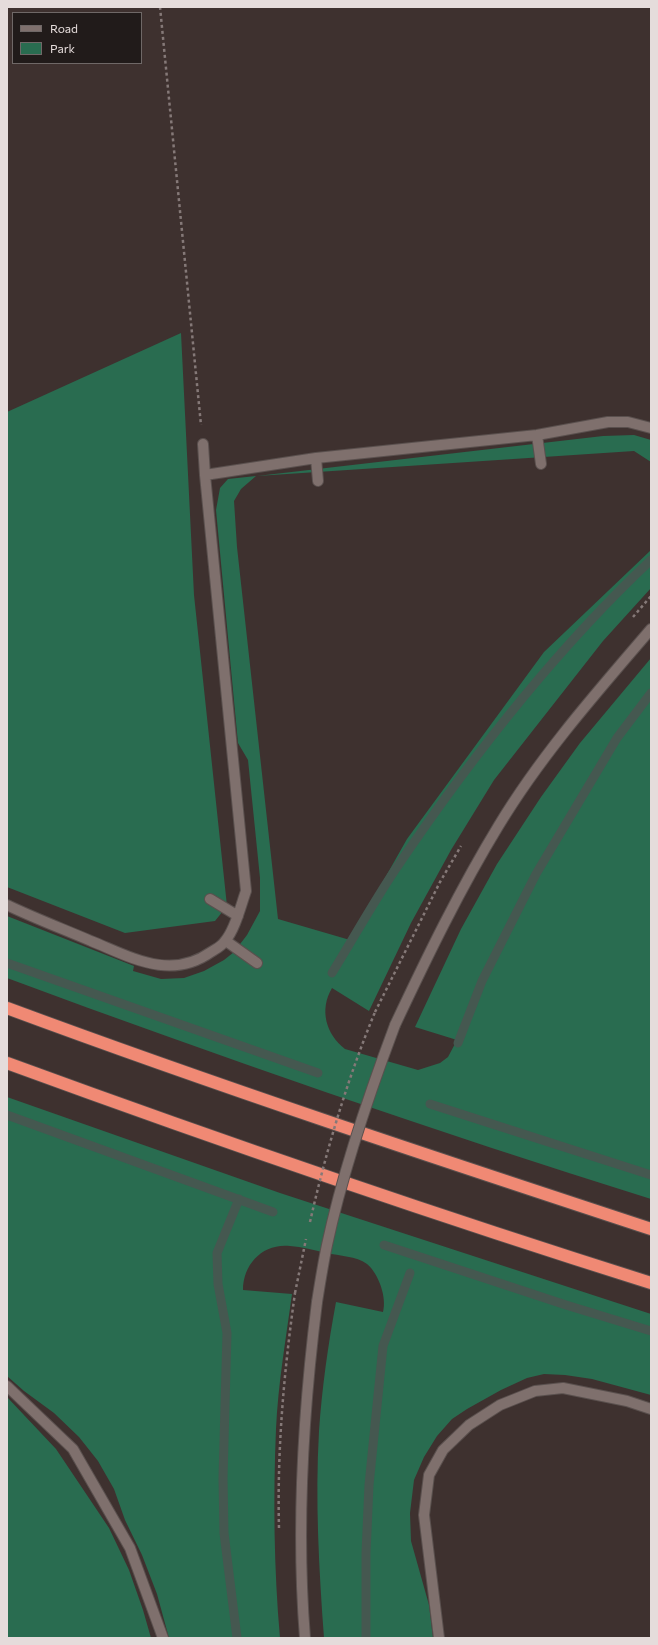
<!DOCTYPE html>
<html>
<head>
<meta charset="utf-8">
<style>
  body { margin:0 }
  #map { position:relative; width:658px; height:1645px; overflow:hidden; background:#3e312f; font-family:Commissioner,sans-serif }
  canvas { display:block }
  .frame { position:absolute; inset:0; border:8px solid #e5dcdb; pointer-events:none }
  .legend { position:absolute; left:12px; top:12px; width:130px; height:52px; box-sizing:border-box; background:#211b1a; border:1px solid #6f6867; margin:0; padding:5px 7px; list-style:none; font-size:12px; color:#e5dcdb }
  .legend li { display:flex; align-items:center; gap:8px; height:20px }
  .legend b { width:20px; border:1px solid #6f6867 }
</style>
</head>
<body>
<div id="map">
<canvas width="658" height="1645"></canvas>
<div class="frame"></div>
<ul class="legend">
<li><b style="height:5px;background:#7f706d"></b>Road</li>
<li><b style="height:11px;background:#296c50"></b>Park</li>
</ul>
</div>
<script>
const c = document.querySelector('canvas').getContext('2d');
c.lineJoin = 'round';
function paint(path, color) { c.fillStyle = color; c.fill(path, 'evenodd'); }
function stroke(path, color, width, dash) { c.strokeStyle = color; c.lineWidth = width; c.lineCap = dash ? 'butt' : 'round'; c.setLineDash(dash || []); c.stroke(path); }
paint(new Path2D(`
  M181,333L194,595L227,906L215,921L125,933L7,887V412Z
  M634,435L651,440V462L634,451L257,476L603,436Z
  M256,476L241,489L234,501L237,547L278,919L350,940L407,839L544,652L651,550V588L603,641L494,780L451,850L411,923L369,1011L332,988C319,1010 326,1034 345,1049L418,1070L440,1063L448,1057L457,1040L415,1027L461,929L497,864L541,797L580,743L651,658V1199C434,1131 220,1057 7,978V916L134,966L133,971L161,979L184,978L204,971L224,960L234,952L247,935L260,911V878L248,760L238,743L216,510L220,488L228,479Z
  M7,1097L280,1193L651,1314V1395L592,1379L565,1375L544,1374L527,1378L501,1390L467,1409L452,1419L437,1436L424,1457L414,1480L410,1513L411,1541L429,1605L433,1638H324C319,1569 315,1500 319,1431C322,1388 328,1345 336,1302L383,1312C387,1298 379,1274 367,1264C356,1256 340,1256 326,1253C314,1250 302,1247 290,1246C263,1243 243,1264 243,1290L292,1294C286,1338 278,1384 276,1429C273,1499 274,1569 280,1638H169L157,1594L142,1555L125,1520L114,1489L98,1461L79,1437L54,1413L24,1391L7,1376Z
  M7,1397L56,1449L109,1528L129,1570L143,1610L151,1638H7Z`), '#296c50');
stroke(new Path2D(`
  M7,963L318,1073
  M332,973C353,939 373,903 395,870C470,759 553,652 651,560
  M458,1043L482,981L536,874L617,738L651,693
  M430,1104L651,1175
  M7,1115L273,1212
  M384,1245L566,1305L651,1331
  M237,1638L224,1533L223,1478L227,1333L218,1284L217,1253L239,1199
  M366,1638V1553L369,1485L383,1346L410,1273`), '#455850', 9);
const minor = new Path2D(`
  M537,435L541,464
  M203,444L205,475
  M316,458L318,481
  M210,899L238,916
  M7,905C34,918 63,929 91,941C131,957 170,981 211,952C216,949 222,946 225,941C235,930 241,905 246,891L205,475L316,458L537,435L608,422H628L651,428
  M226,941L257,963
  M395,1025C427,957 460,889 499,825C542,754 597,692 651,629
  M7,1386L73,1449L130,1548L163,1638
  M305,1638C296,1526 303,1413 317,1302
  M439,1638L424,1515L429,1475L443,1450L469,1425L500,1405L535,1391L563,1388L627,1401L651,1409`);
const highway = new Path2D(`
  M7,1008C220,1087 435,1158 651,1229
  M7,1063C220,1141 435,1215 651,1283`);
stroke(minor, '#5a504e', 12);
stroke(highway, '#5a504e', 14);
stroke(new Path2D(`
  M160,7L201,425
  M633,617L651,596
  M375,1012L440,882L461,846
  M279,1528C277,1449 284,1371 295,1293`), '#857978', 2.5, [3, 3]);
stroke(minor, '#7f706d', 10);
stroke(highway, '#f08974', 12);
const minorBridge = new Path2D(`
  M317,1302C320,1283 323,1264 327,1245C343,1170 368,1097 395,1025`);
stroke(minorBridge, '#5a504e', 12, []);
stroke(new Path2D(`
  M310,1222C326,1151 347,1080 375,1012
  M295,1293L306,1239`), '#857978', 2.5, [3, 3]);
stroke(minorBridge, '#7f706d', 10);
</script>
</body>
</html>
